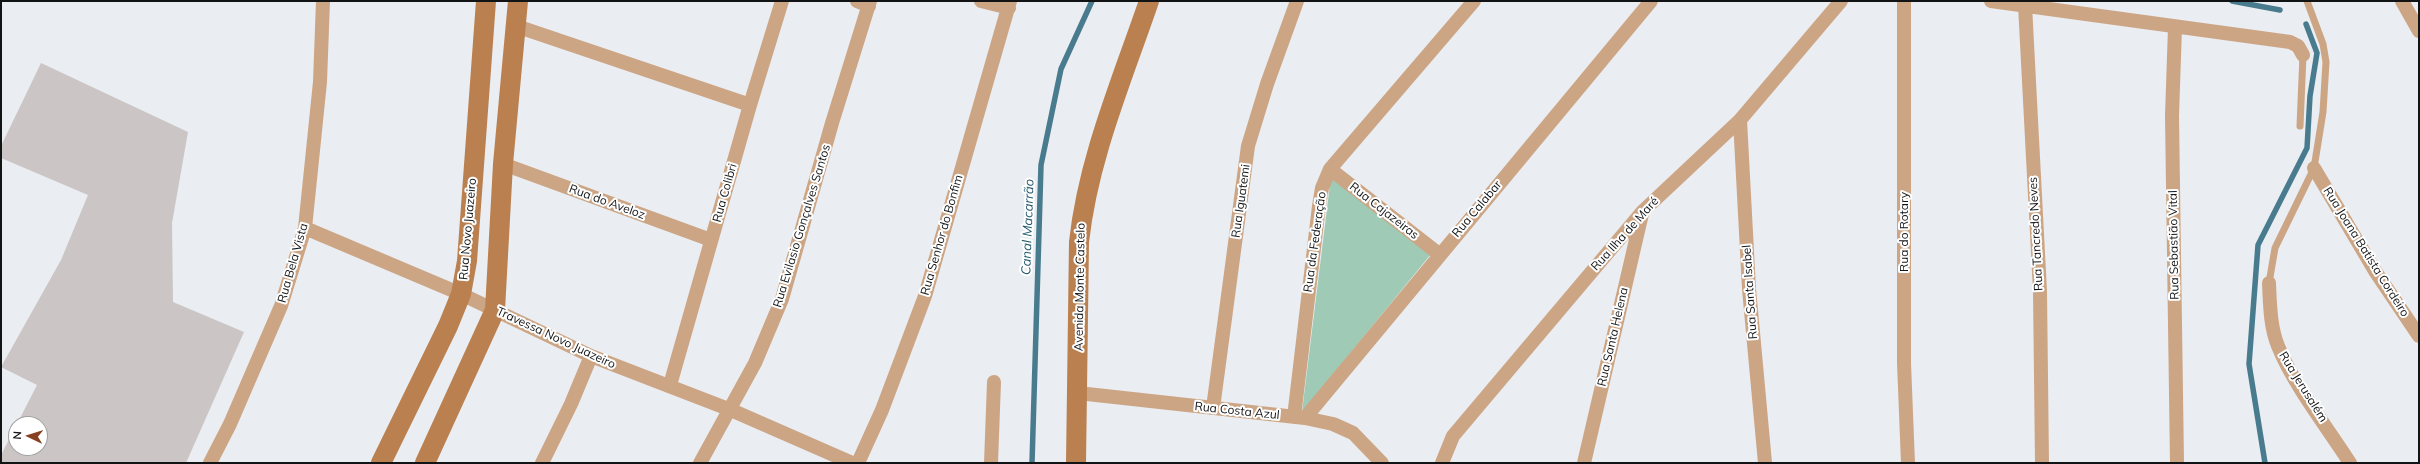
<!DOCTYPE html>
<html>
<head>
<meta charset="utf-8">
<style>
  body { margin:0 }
  #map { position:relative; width:2420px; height:464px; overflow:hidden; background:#eaedf1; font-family:Mulish,sans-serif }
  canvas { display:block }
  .frame { position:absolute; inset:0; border:2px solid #121315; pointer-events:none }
  .north { position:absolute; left:8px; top:416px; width:40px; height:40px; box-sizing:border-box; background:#fff; border:1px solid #a0a1a1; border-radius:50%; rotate:274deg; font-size:11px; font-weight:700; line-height:16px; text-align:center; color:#121315 }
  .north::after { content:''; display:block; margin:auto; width:14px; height:18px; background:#884120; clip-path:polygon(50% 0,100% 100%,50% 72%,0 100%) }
</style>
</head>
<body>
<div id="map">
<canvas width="2420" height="464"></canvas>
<div class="frame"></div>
<div class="north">N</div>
</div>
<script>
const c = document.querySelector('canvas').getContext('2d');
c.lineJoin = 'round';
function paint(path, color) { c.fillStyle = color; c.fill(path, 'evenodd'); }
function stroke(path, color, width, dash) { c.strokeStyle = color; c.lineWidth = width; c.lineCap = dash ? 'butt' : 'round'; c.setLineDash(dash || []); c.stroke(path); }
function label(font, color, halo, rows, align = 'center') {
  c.font = font + ' Mulish,sans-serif'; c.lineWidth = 4; c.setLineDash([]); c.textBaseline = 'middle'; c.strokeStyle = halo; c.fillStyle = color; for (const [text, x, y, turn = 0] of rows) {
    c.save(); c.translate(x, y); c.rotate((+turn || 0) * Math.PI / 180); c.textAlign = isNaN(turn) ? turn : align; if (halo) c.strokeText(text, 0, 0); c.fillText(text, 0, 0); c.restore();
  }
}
paint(new Path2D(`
  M1331,176L1431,254L1302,412Z`), '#9fcab6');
stroke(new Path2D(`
  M2232,1L2280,10
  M1032,463L1041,165L1061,69L1092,1
  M2265,463L2249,364L2258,245L2307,148L2310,96L2317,53L2306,24`), '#497b8e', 5.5);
paint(new Path2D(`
  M41,63L188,132L172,223L173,302L244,332L186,463H1V455L16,426V448H40V424H17L37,385L1,367L61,260L88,195L1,158V146Z`), '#cbc6c5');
stroke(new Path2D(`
  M2300,126L2303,55
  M2269,283L2275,248L2314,168L2323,112L2326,62L2323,44L2307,1`), '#cca585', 7);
stroke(new Path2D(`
  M857,1L869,6
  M981,1L1009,8
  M1904,1V363L1908,463
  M1991,1L2290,42L2298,46L2303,55
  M2402,1L2419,31
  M2025,5L2040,291L2042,463
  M516,26L750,105
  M2175,27L2172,116L2177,463
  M1740,120L1749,289L1765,463
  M503,164L711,240
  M2314,168L2375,271L2419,336
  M1330,169L1439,254
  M305,228L461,294L591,356L731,410L852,463
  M2269,283C2270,304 2270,326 2278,346C2293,384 2327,427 2350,463
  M670,385L750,105L782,1
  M1078,393L1305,418L1333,424L1353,433L1382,463
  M1213,408L1248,146L1267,84L1297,1
  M1294,417L1319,206L1322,188L1330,169L1474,1
  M1305,418L1651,1
  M210,463L230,424L281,306L305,228L320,82L323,1
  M542,463L571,404L591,356
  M700,463L755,363L782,299L832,123L870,1
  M858,463L882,410L925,296L1010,1
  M991,463L994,382
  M1442,463L1453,436L1643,211L1740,120L1841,1
  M1584,463L1642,214`), '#cca585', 14);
stroke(new Path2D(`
  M381,463L448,326L461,294L467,261L486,1
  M425,463L495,310L503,164L518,1
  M1076,463L1079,242C1088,159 1122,80 1149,1`), '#ba8050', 20);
label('12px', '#121315', '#fff', [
  ["Rua Colibri",725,193,-74],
  ["Rua Iguatemi",1241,201,-82],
  ["Rua do Aveloz",607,202,20],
  ["Rua Calabar",1477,209,-50],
  ["Rua Cajazeiras",1384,211,38],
  ["Rua Evilasio Gonçalves Santos",802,226,-73],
  ["Rua Novo Juazeiro",468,229,-85],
  ["Rua do Rotary",1904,232,-90],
  ["Rua Ilha de Maré",1625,234,-48],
  ["Rua Tancredo Neves",2036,234,-93],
  ["Rua Senhor do Bonfim",942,235,-74],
  ["Rua da Federação",1315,242,-82],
  ["Rua Sebastião Vital",2174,245,-91],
  ["Rua Joana Batista Cordeiro",2366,252,58],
  ["Rua Bela Vista",293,263,-74],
  ["Avenida Monte Castelo",1080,287,-89],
  ["Rua Santa Isabel",1750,292,-94],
  ["Rua Santa Helena",1613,337,-77],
  ["Travessa Novo Juazeiro",556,338,25],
  ["Rua Jerusalém",2303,387,58],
  ["Rua Costa Azul",1237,411,6]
]);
label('italic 13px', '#225a6f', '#fff', [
  ["Canal Macarrão",1028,227,-88]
]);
</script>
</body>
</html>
